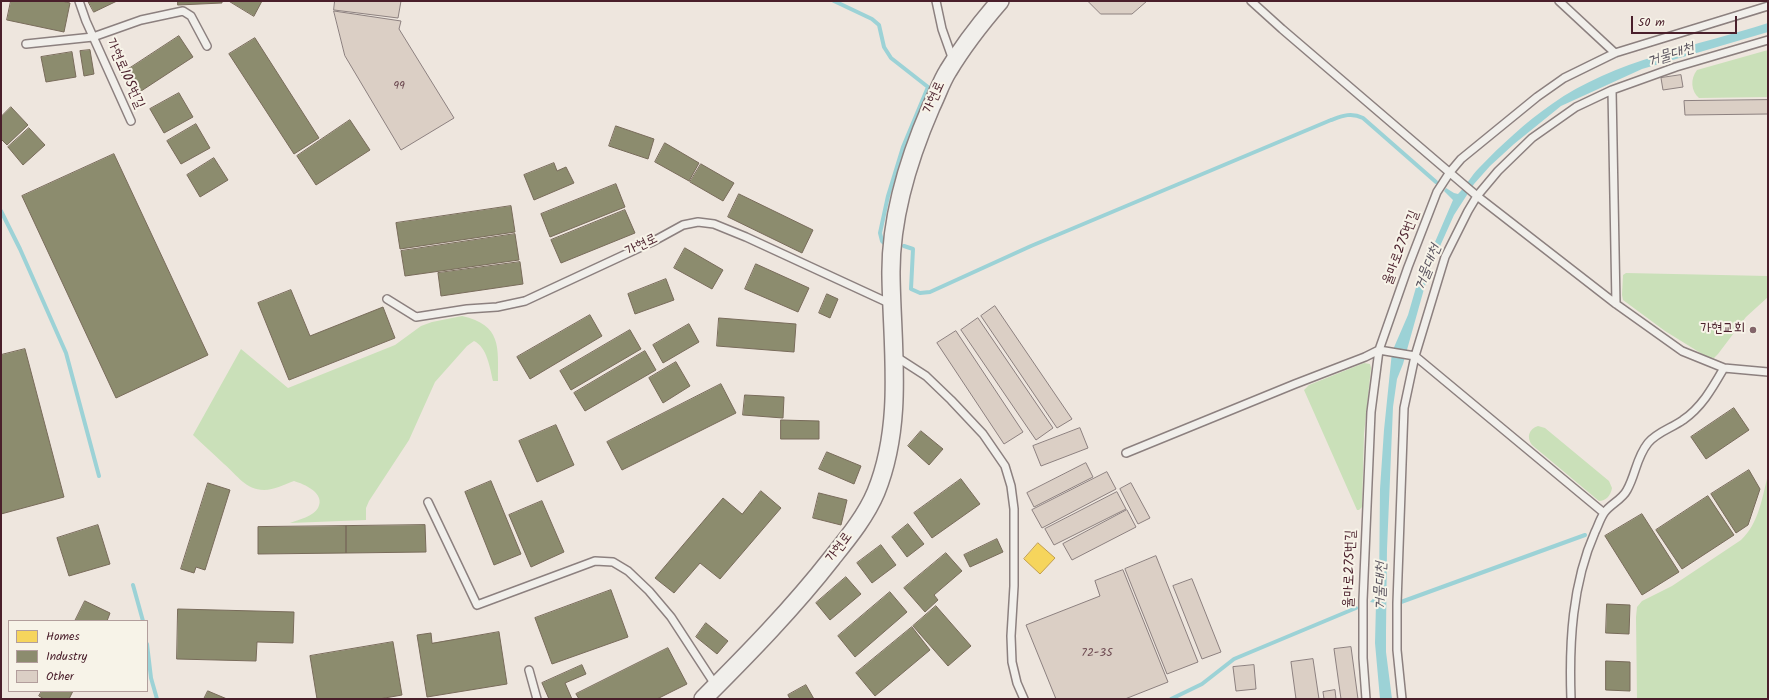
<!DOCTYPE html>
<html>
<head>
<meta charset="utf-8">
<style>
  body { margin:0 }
  #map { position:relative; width:1769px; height:700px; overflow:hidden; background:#eee6de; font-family:Kalam,sans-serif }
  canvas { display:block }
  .frame { position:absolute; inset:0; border:2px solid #4a1f2b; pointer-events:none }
  .legend { position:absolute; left:8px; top:620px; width:140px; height:72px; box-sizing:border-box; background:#f7f3e8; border:1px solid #b29e9c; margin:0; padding:5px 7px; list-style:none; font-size:12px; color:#4a1f2b }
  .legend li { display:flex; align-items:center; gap:8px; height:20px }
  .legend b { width:20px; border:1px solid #b29e9c }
  .scale { position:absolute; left:1631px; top:16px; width:106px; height:18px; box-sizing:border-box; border:2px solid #4a1f2b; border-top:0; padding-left:5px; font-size:12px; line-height:14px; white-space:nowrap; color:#4a1f2b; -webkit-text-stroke:3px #f7f3e8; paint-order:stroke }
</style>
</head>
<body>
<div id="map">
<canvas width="1769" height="700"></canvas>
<div class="frame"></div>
<ul class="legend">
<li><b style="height:11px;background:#f6d55c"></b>Homes</li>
<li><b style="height:11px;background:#8c8c6e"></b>Industry</li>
<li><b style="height:11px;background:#dbcfc5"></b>Other</li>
</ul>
<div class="scale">50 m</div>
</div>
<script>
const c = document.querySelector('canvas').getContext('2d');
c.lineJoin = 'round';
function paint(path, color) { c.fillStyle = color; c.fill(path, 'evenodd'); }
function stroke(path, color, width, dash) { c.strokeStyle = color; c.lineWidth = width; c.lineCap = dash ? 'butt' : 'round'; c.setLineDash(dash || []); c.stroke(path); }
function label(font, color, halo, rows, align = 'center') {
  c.font = font + ' Kalam,"Poor Story",sans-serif'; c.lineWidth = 4; c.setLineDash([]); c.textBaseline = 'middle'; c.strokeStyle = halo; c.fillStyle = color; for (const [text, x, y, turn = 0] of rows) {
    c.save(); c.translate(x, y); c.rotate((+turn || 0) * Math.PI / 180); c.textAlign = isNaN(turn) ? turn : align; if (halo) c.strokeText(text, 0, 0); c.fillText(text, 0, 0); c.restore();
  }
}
paint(new Path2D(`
  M1768,50V97L1699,98C1691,91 1690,79 1697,70Z
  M1626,273L1768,276V297L1746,317L1718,354L1714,358L1707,357L1665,331L1623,300L1622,295L1623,275Z
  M462,316C502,325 498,347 498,381H493C490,368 487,347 474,341L467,346L435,382L409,440L369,501L366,508V520L290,523C298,520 314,516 318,508C326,493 304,484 294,481C285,484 274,490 264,490C246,490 237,475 224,464C214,454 203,445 193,435L241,349L288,388L395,345L421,326L432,322Z
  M1364,363L1370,364L1371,368L1364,434L1362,507L1359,510H1357L1304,390L1309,385Z
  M1538,426L1545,428L1609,481L1612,488C1611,495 1606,501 1599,501L1532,445C1526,437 1529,429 1538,426Z
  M1768,475V699H1637L1636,617L1637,607L1642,601L1672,586L1741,540C1759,523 1762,498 1768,475Z`), '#cae0b9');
paint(new Path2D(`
  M1768,23V32L1642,69L1561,106L1514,144L1490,166L1474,184L1454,215L1432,264L1424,289L1403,364L1397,379L1393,407L1387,549L1386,631V652L1392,699H1380L1375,643L1376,603L1370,602L1379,592L1380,489L1384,430L1392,352L1408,315L1417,284L1453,200L1444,191L1446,188L1454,193L1458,194C1466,186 1471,176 1479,168C1501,145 1526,122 1552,104C1614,60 1697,46 1768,23Z`), '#9cd2d6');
const homes = new Path2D(`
  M1038,543L1055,558L1040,574L1024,559Z`);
paint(homes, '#f6d55c');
stroke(homes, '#c29e4d', 1);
const industry = new Path2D(`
  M11,1H62L70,3L64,32L7,20Z
  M88,1H117L94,12Z
  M178,1H222V3L178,5Z
  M229,1H262L254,16Z
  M179,36L193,57L135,95L121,74Z
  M255,38L319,138L294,154L229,54Z
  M90,50L94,74L84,76L80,51Z
  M72,52L76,77L46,82L41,57Z
  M179,93L193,117L164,133L150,109Z
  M11,107L28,125L7,145L1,139V117Z
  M350,120L370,150L316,185L297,156Z
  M196,124L210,148L181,164L167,141Z
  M616,126L654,139L648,159L609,146Z
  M29,128L45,145L23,165L8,147Z
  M665,143L699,163L689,181L655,162Z
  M114,154L208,355L116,398L22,196Z
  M214,158L228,180L200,197L187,175Z
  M554,163L557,171L566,167L574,183L534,200L524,175Z
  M701,164L734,183L723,201L690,182Z
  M616,184L625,207L550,237L541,214Z
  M739,194L813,230L802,253L728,217Z
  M511,206L515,232L400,249L396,223Z
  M625,210L635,233L561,263L551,240Z
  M515,234L519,260L405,276L401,251Z
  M685,248L723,270L712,289L674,268Z
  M520,262L523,284L441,296L438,273Z
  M756,264L809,288L798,312L745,289Z
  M666,279L674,300L635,314L628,294Z
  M291,290L310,336L383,307L395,338L289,380L258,303Z
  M827,294L838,299L830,318L819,313Z
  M590,315L602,336L530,379L517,357Z
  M719,318L796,324L794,352L717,346Z
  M689,324L699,342L663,363L653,345Z
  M630,330L641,349L571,390L560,371Z
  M25,349L64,497L1,514V355Z
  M645,351L656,370L585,411L574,393Z
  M676,362L690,386L663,403L649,378Z
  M721,384L736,413L622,470L607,442Z
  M745,395L784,397L783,418L743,415Z
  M1734,408L1749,430L1706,459L1691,437Z
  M781,420L819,421V439H781Z
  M556,425L574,465L537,482L519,441Z
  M921,431L943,449L929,465L908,446Z
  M827,452L861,466L854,484L819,469Z
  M1749,470L1760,489L1748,525L1736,533L1711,494Z
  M961,479L980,504L932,538L914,513Z
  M491,481L521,554L494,565L465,492Z
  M208,483L230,490L205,570L196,567L194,573L181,569Z
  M761,491L781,508L720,579L700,563L674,593L655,578L723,498L742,514Z
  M819,493L847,500L841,525L813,518Z
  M1708,496L1734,535L1682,569L1656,530Z
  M542,501L564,552L531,567L509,515Z
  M1642,514L1679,572L1642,595L1605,536Z
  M908,524L924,544L907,557L892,537Z
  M98,525L110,564L69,576L57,538Z
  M425,525L426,552L346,553V526Z
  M346,526V553L258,554V527Z
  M997,539L1003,552L970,567L964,555Z
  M881,545L896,565L872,583L857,563Z
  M946,553L962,571L934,595L938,600L925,612L904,588Z
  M846,577L861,594L830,620L816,603Z
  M611,590L628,637L552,664L535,618Z
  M890,592L907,612L855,657L838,636Z
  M85,601L110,613L107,621H75Z
  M1607,604L1630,605L1629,634L1606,633Z
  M936,606L971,646L948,666L913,626Z
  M178,609L294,612L293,643L257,642L256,661L177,659Z
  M706,623L728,641L717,654L696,637Z
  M912,627L930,650L875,696L856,673Z
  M499,632L507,684L427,697L417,635L431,633L432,643Z
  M393,642L402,695L379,699H317L310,656Z
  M668,648L687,684L657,699H579L576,694Z
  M1606,661L1630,662V691L1606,690Z
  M582,665L586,674L565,683L572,699H549L542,683Z
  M806,685L814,699H790L788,695Z
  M42,691H73L69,699H44L39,696Z
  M208,691L227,699H204Z`);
paint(industry, '#8c8c6e');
stroke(industry, '#786b5a', 1);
stroke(new Path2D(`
  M834,1L872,19L879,25L884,47L891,58L928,87L903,147L888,196L880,233L882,241L884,243
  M1,211L20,249L66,353L99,476
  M904,246L913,249L911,289L920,293L930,292L1031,246L1331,120C1342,116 1351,112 1363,118L1436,182
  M133,585L143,621
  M1401,602L1585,535
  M147,644L151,678L157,699
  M1171,699L1202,684L1234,659L1356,608`), '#9cd2d6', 4);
const building = new Path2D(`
  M335,1H401L398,18L334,10Z
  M1088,1H1147L1132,14H1101Z
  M334,11L401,21L399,29L454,118L401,150L345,56Z
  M1681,75L1683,87L1663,90L1661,78Z
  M1768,100V114L1685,115L1684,101Z
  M995,306L1072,419L1057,428L981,316Z
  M978,318L1053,428L1036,440L961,330Z
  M956,331L1023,432L1004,444L937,343Z
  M1080,428L1088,448L1041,466L1033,446Z
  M1086,463L1093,477L1034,507L1027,493Z
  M1107,472L1116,489L1042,528L1032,510Z
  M1131,483L1150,518L1138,524L1120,489Z
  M1117,492L1126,509L1054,545L1045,529Z
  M1127,510L1136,527L1072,560L1063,544Z
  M1156,556L1198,662L1167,674L1125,569Z
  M1123,570L1168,682L1125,699H1056L1026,625L1100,596L1095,581Z
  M1192,579L1221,652L1202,659L1173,586Z
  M1351,647L1358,699H1341L1334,649Z
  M1313,659L1319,699H1296L1291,662Z
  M1254,665L1256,689L1236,691L1233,667Z
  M1335,690L1336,699H1324L1323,692Z`);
paint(building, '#dbcfc5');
stroke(building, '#8c807f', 1);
const service = new Path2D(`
  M79,1L86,21L131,121
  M936,1L942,29L953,60
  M1251,1L1282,29L1477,196L1616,304L1682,351L1724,368L1768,372
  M1559,1L1615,53
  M26,44L93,37L141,20L183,11L191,16L207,46
  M1612,90L1616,304
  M387,299L416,317L467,309L497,307L525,301L652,242L683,225L698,222L714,224L746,237L891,304
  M895,356L926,376L951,400L983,434L1005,466L1011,486L1014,509V586L1011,636L1012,662L1017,683L1024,699
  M1126,453L1295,384L1365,357L1379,350L1415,356L1604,513
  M428,502L477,605L595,561L613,562L628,571L649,591L671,617L716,686
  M529,670L537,699
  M1366,699L1363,658V600L1371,412L1379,350L1408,267L1437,192L1450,172L1461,159L1537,97L1564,78L1615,53L1768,6
  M1402,699L1397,650V603L1404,408L1415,356L1445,257L1468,211L1477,196L1498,171L1532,138L1576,107L1612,90L1676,67L1768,40
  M1571,699C1569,643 1572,584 1595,532C1598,526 1600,519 1604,513C1610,504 1622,500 1627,490C1636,474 1636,458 1648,443C1657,432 1672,428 1683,420C1702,407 1713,387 1724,368`);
const tertiary = new Path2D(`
  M703,699C748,654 793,608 832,558C848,538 866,516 876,492C904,423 892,348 891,276C890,217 908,160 931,107C937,95 941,82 948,71C963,46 981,23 1000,1`);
stroke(service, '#8c807f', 10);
stroke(tertiary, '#8c807f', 20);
stroke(service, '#f1efeb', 7);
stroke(tertiary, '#f1efeb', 17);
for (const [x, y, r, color] of [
  [1753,330,4,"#83656a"]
]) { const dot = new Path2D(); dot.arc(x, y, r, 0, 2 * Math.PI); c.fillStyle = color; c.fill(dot); stroke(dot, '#f7f3e8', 1.5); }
label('12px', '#6e4b52', null, [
  ["99",399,87],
  ["72-35",1097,654]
]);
label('14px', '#4a1f2b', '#f7f3e8', [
  ["가현로105번길",124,74,66],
  ["가현로",935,98,-66],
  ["가현로",642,246,-26],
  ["율마로275번길",1402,248,-69],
  ["가현로",840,548,-53],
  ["율마로275번길",1351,569,-88]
]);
label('14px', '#4a1f2b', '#f7f3e8', [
  ["가현교회",1745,330]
], 'right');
label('italic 15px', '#58525d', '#f7f3e8', [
  ["거물대천",1671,56,-17],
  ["거물대천",1429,268,-68],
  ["거물대천",1382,586,-88]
]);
</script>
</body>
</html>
